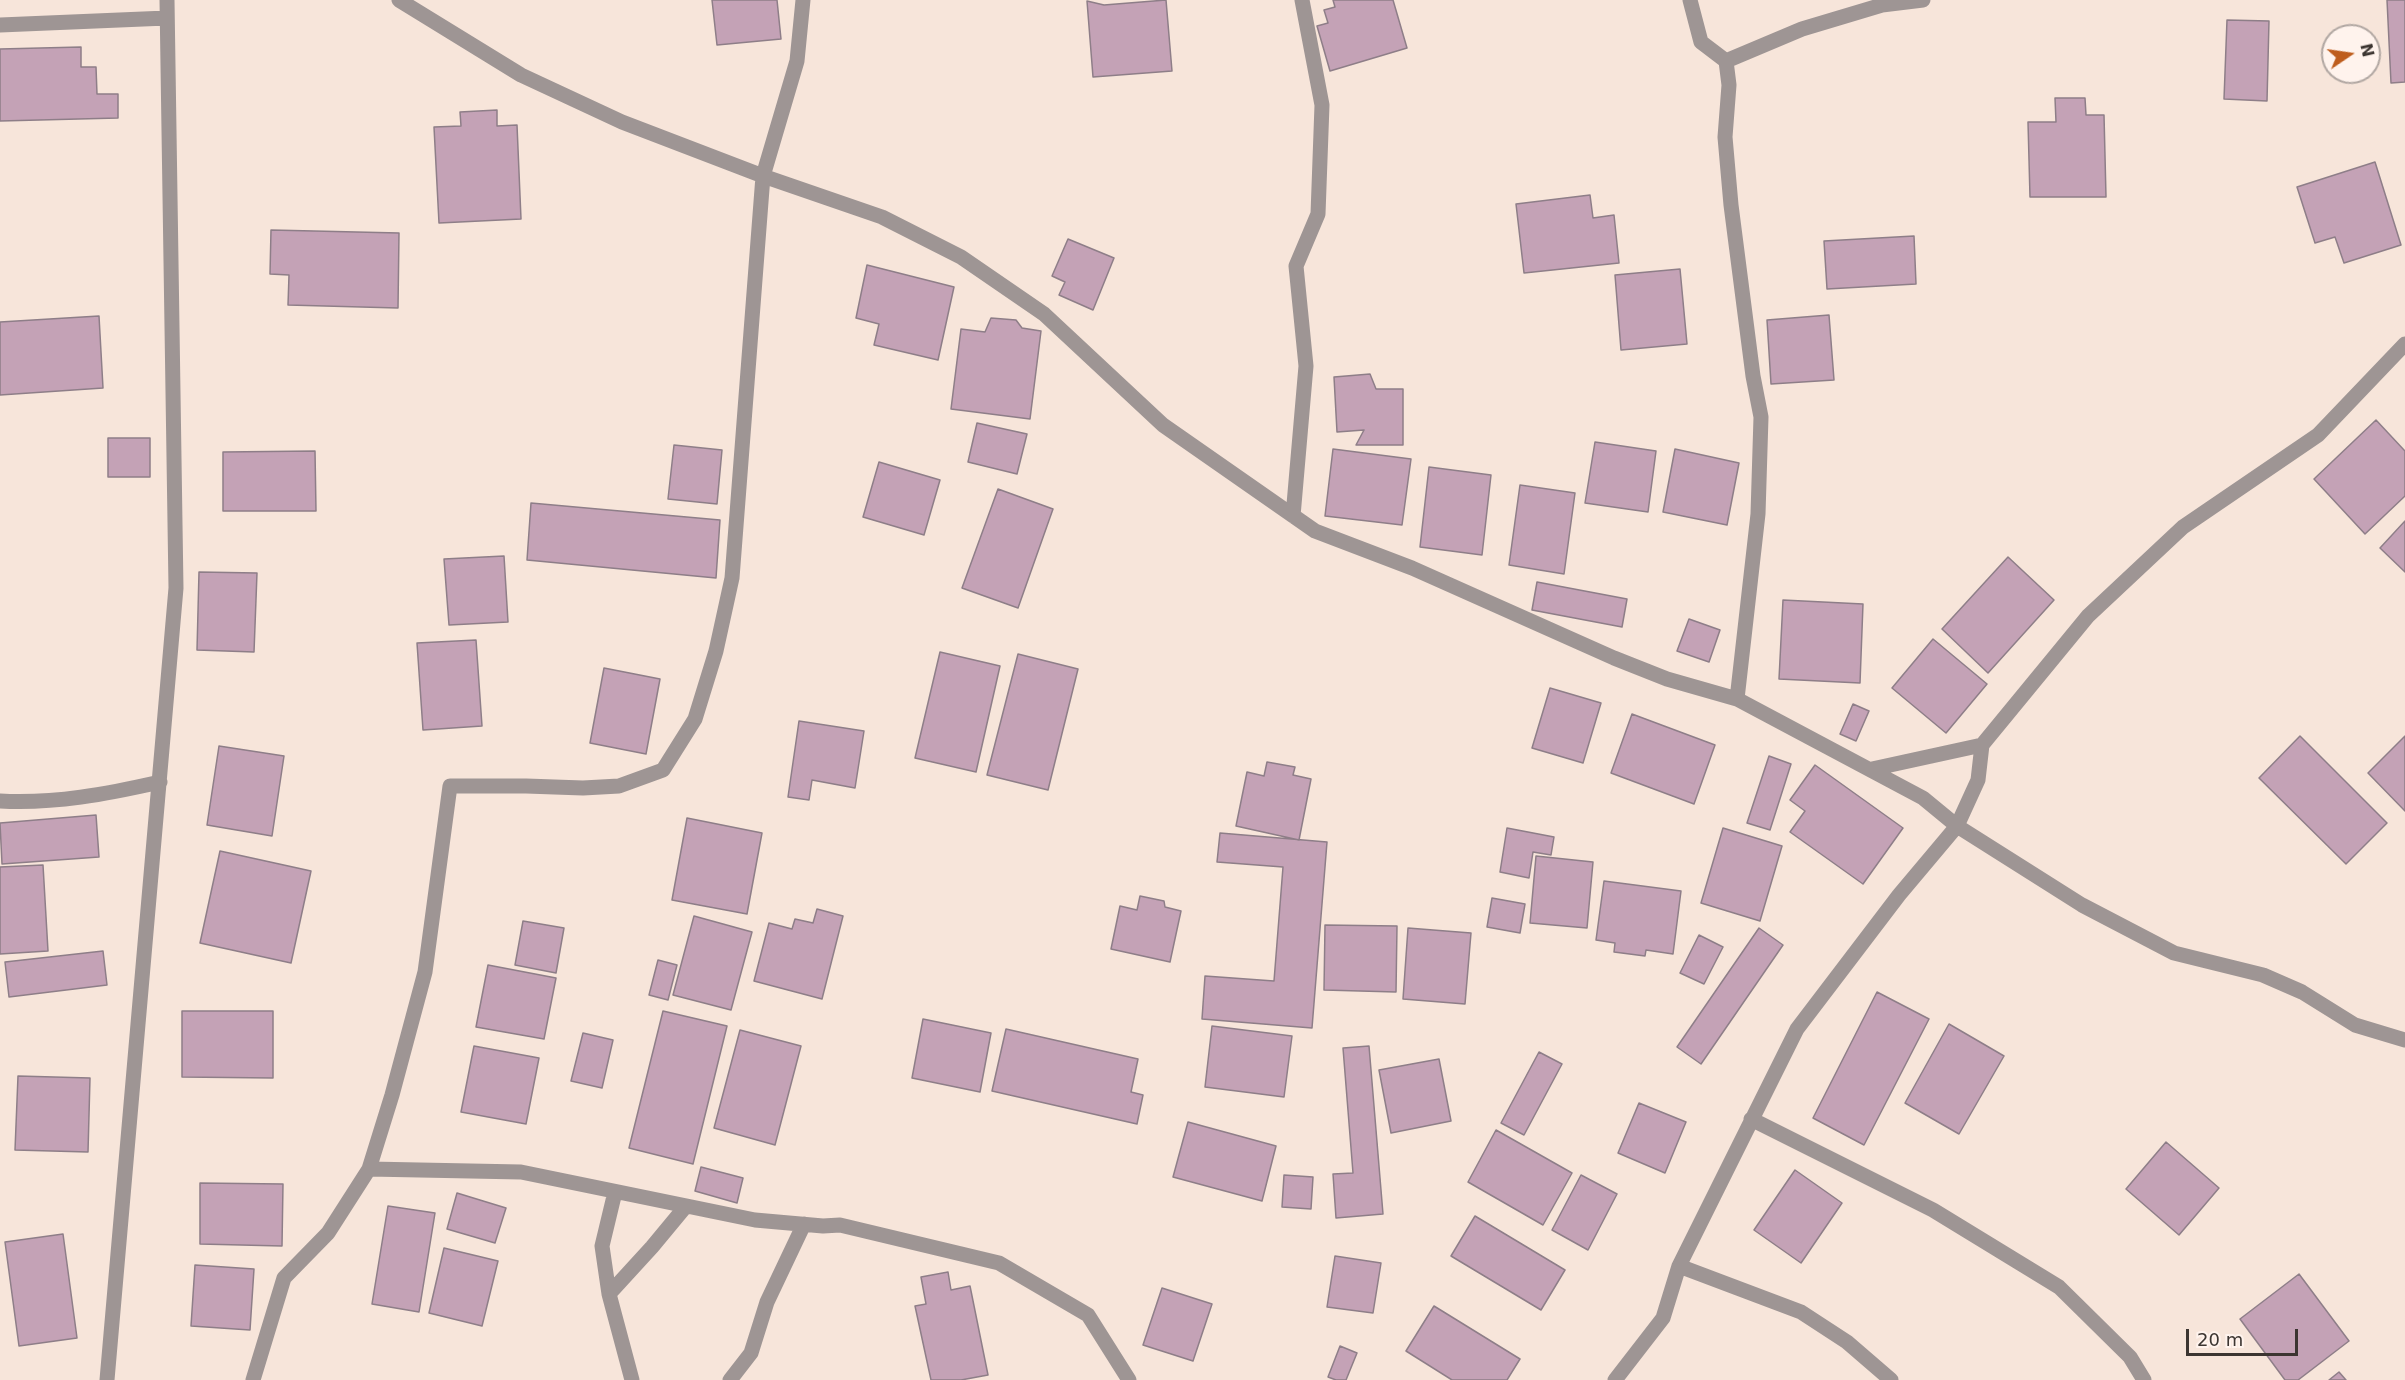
<!DOCTYPE html>
<html>
<head>
<meta charset="utf-8">
<style>
  body { margin:0 }
  #map { position:relative; width:2405px; height:1380px; overflow:hidden; background:#f7e5da; font-family:"DejaVu Sans",sans-serif }
  canvas { display:block }
  .north { position:absolute; left:2321px; top:24px; width:60px; height:60px; box-sizing:border-box; background:#fff3ed; border:2px solid #b1a7a2; border-radius:50%; rotate:77deg; font-size:16px; font-weight:700; line-height:24px; text-align:center; color:#3c3531 }
  .north::after { content:''; display:block; margin:auto; width:21px; height:27px; background:#be5d1d; clip-path:polygon(50% 0,100% 100%,50% 72%,0 100%) }
  .scale { position:absolute; left:2186px; top:1329px; width:112px; height:27px; box-sizing:border-box; border:3px solid #3c3531; border-top:0; padding-left:8px; font-size:18px; line-height:21px; white-space:nowrap; color:#3c3531; -webkit-text-stroke:4px #fff3ed; paint-order:stroke }
</style>
</head>
<body>
<div id="map">
<canvas width="2405" height="1380"></canvas>
<div class="north">N</div>
<div class="scale">20 m</div>
</div>
<script>
const c = document.querySelector('canvas').getContext('2d');
c.lineJoin = 'round';
function paint(path, color) { c.fillStyle = color; c.fill(path, 'evenodd'); }
function stroke(path, color, width, dash) { c.strokeStyle = color; c.lineWidth = width; c.lineCap = dash ? 'butt' : 'round'; c.setLineDash(dash || []); c.stroke(path); }
const building = new Path2D(`
  M712,0H777L781,39L717,45Z
  M1166,0L1172,71L1093,77L1087,1L1104,5Z
  M1333,0H1393L1407,48L1330,71L1317,26L1328,23L1324,10L1335,7Z
  M2387,0H2405V82L2391,83Z
  M2227,20L2269,21L2267,101L2224,99Z
  M81,47V67H96L97,94H118V118L0,121V49Z
  M2055,98H2085L2086,115H2104L2106,197H2030L2028,122H2056Z
  M497,110V126L517,125L521,219L439,223L434,127L461,126L460,112Z
  M2375,162L2401,245L2344,263L2335,237L2315,243L2297,187Z
  M1590,195L1593,218L1614,215L1619,263L1524,273L1516,204Z
  M271,230L399,233L398,308L288,305L289,275L270,274Z
  M1914,236L1916,284L1827,289L1824,241Z
  M1068,239L1114,258L1093,310L1059,295L1065,282L1052,276Z
  M867,265L954,287L938,360L874,345L879,324L856,318Z
  M1680,269L1687,344L1621,350L1615,275Z
  M1829,315L1834,380L1771,384L1767,320Z
  M99,316L103,388L0,395V322Z
  M991,318L1016,320L1022,328L1041,331L1030,419L951,409L961,329L985,332Z
  M1370,374L1376,389H1403V445H1356L1364,430L1337,432L1334,377Z
  M2376,420L2405,451V496L2365,534L2314,479Z
  M977,423L1027,434L1017,474L968,462Z
  M108,438H150V477H108Z
  M1595,442L1656,451L1648,512L1585,503Z
  M674,445L722,450L717,504L668,499Z
  M1333,449L1411,459L1402,525L1325,516Z
  M1675,449L1739,463L1727,525L1663,512Z
  M315,451L316,511H223V452Z
  M879,462L940,480L924,535L863,517Z
  M1429,467L1491,475L1482,555L1420,547Z
  M1520,485L1575,493L1564,574L1509,565Z
  M998,489L1053,509L1018,608L962,588Z
  M531,503L720,520L716,578L527,560Z
  M2405,521V572L2380,548Z
  M504,556L508,622L449,625L444,559Z
  M2008,557L2054,600L1988,673L1942,629Z
  M199,572L257,573L254,652L197,650Z
  M1537,582L1627,599L1622,627L1532,610Z
  M1783,600L1863,604L1860,683L1779,679Z
  M1689,619L1720,630L1709,662L1677,651Z
  M1933,639L1987,684L1946,733L1892,688Z
  M476,640L482,726L423,730L417,643Z
  M940,652L1000,666L976,772L915,758Z
  M1018,654L1078,669L1048,790L987,775Z
  M604,668L660,679L646,754L590,743Z
  M1550,688L1601,703L1583,763L1532,748Z
  M1853,704L1869,711L1856,741L1840,734Z
  M1632,714L1715,745L1694,804L1611,773Z
  M799,721L864,731L855,788L812,780L809,800L788,797Z
  M2300,736L2387,823L2346,864L2259,778Z
  M2405,736V811L2368,773Z
  M219,746L284,756L272,836L207,825Z
  M1769,756L1791,764L1770,830L1747,823Z
  M1267,762L1295,767L1293,775L1311,779L1299,840L1236,826L1247,772L1264,776Z
  M1815,765L1903,828L1863,884L1790,832L1805,811L1790,800Z
  M96,815L99,857L2,864L0,823Z
  M687,818L762,833L747,914L672,900Z
  M1507,828L1554,837L1551,855L1533,852L1529,878L1500,872Z
  M1723,828L1782,846L1760,921L1701,903Z
  M1220,833L1327,842L1312,1028L1202,1019L1205,976L1274,981L1283,867L1217,862Z
  M220,851L311,871L291,963L200,943Z
  M1536,856L1593,862L1587,928L1530,923Z
  M43,865L48,951L0,954V867Z
  M1604,881L1681,891L1673,954L1646,950L1645,956L1614,952L1615,943L1596,940Z
  M1140,896L1164,901L1165,907L1181,911L1170,962L1111,949L1120,906L1137,910Z
  M1492,898L1525,904L1520,933L1487,927Z
  M817,909L843,916L822,999L754,981L769,923L792,929L795,919L813,923Z
  M694,916L752,932L731,1010L673,995Z
  M523,921L564,928L556,973L515,965Z
  M1325,925L1397,926L1396,992L1324,990Z
  M1408,928L1471,933L1465,1004L1403,999Z
  M1759,928L1783,945L1701,1064L1677,1047Z
  M1699,935L1723,947L1704,984L1680,973Z
  M103,951L107,985L9,997L5,962Z
  M658,960L677,965L668,1000L649,995Z
  M488,965L556,978L544,1039L476,1027Z
  M1877,992L1929,1019L1864,1145L1813,1118Z
  M182,1011H273V1078L182,1077Z
  M663,1011L727,1026L693,1164L629,1148Z
  M923,1019L991,1033L980,1092L912,1078Z
  M1949,1024L2004,1056L1959,1134L1905,1103Z
  M1212,1026L1292,1036L1284,1097L1205,1087Z
  M1006,1029L1138,1059L1131,1092L1143,1095L1137,1124L992,1091Z
  M740,1030L801,1046L775,1145L714,1128Z
  M583,1033L613,1040L602,1088L571,1081Z
  M474,1046L539,1058L526,1124L461,1112Z
  M1369,1046L1383,1214L1336,1218L1333,1174L1353,1173L1343,1048Z
  M1539,1052L1562,1064L1524,1135L1501,1123Z
  M1439,1059L1451,1121L1391,1133L1379,1070Z
  M18,1076L90,1078L88,1152L15,1150Z
  M1639,1103L1686,1122L1665,1173L1618,1153Z
  M1188,1122L1276,1146L1262,1201L1173,1177Z
  M1496,1130L1572,1173L1543,1225L1468,1182Z
  M2166,1142L2219,1188L2179,1235L2126,1189Z
  M701,1167L743,1178L737,1203L695,1191Z
  M1795,1170L1842,1203L1801,1263L1754,1230Z
  M1284,1175L1313,1177L1311,1209L1282,1207Z
  M1581,1175L1617,1194L1588,1250L1552,1230Z
  M200,1183L283,1184L282,1246L200,1244Z
  M457,1193L506,1208L495,1243L447,1229Z
  M388,1206L435,1213L419,1312L372,1304Z
  M1475,1216L1565,1270L1541,1310L1451,1256Z
  M63,1234L77,1338L19,1346L5,1242Z
  M444,1248L498,1261L482,1326L429,1313Z
  M1335,1256L1381,1263L1373,1313L1327,1307Z
  M195,1265L254,1269L250,1330L191,1326Z
  M948,1272L951,1290L970,1286L988,1375L961,1380H931L915,1306L926,1304L921,1277Z
  M2299,1274L2349,1341L2298,1380H2285L2240,1319Z
  M1162,1288L1212,1304L1193,1361L1143,1345Z
  M1434,1306L1520,1359L1507,1380H1452L1406,1351Z
  M1340,1346L1357,1353L1346,1380H1336L1328,1377Z
  M2339,1372L2346,1380H2329Z`);
paint(building, '#c4a2b6');
stroke(building, '#8e7e88', 1.5);
stroke(new Path2D(`
  M399,0L521,75L622,122L763,176L882,217L961,257L1044,314L1163,425L1315,531L1412,568L1614,658L1667,679L1737,699L1923,798L1957,826L2082,905L2174,953L2263,975L2302,992L2355,1025L2405,1040
  M1690,0L1701,42L1726,61L1729,85L1725,137L1731,205L1753,376L1761,417L1758,514L1737,699
  M0,25L167,18
  M1726,61L1802,29L1882,5L1923,0
  M1293,516L1306,366L1296,266L1318,214L1322,105L1302,0
  M1872,769L1982,745
  M0,801C55,804 107,794 160,782
  M1751,1119L1933,1210L2059,1287L2130,1357L2144,1380
  M369,1169L521,1172L755,1220L823,1226L840,1225L999,1263L1088,1315L1129,1380
  M615,1192L602,1246L609,1294L632,1380
  M1679,1266L1801,1312L1847,1342L1891,1380
  M609,1294L652,1247L686,1206
  M107,1380L176,588L167,0
  M253,1380L284,1278L328,1233L369,1169L392,1095L425,972L450,786H526L583,788L619,786L663,770L695,719L716,651L732,578L763,176L797,61L803,0
  M730,1380L751,1353L767,1302L804,1224
  M1615,1380L1663,1318L1679,1266L1797,1029L1899,895L1957,826L1978,780L1982,745L2088,616L2183,527L2318,435L2405,344`), '#9e9594', 15);
</script>
</body>
</html>
